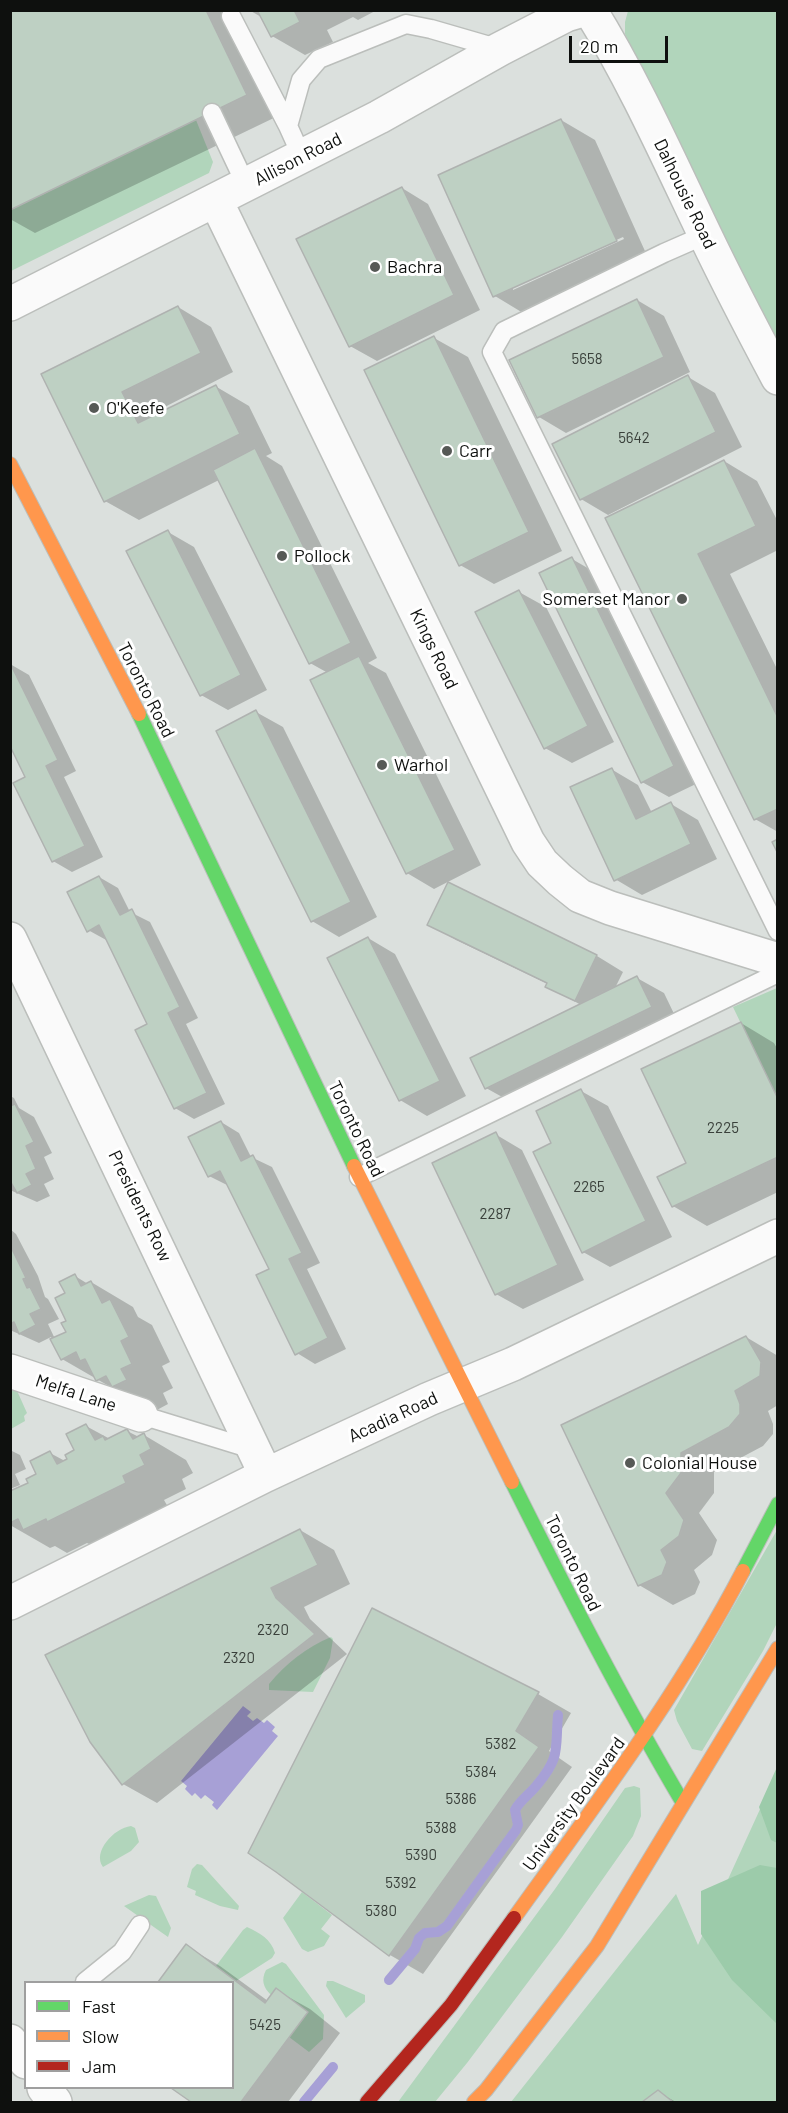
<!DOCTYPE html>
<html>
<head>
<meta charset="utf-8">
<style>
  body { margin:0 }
  #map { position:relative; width:788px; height:2113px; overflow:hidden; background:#dbe0dd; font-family:Barlow,sans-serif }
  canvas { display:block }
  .frame { position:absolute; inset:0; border:12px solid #0e100e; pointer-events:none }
  .legend { position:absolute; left:24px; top:1981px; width:210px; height:108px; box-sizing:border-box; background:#fff; border:2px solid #9f9f9f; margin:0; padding:8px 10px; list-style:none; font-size:18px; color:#0e100e }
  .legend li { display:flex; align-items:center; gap:12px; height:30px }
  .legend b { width:30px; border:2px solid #9f9f9f }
  .scale { position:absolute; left:569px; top:36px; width:99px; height:27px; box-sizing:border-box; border:3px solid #0e100e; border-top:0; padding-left:8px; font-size:18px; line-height:21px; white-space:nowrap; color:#0e100e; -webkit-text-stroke:4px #fff; paint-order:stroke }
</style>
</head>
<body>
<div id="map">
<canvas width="788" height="2113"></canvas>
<div class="frame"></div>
<ul class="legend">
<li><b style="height:8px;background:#63d668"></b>Fast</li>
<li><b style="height:8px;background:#ff974d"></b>Slow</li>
<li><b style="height:8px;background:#b3261e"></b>Jam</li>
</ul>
<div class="scale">20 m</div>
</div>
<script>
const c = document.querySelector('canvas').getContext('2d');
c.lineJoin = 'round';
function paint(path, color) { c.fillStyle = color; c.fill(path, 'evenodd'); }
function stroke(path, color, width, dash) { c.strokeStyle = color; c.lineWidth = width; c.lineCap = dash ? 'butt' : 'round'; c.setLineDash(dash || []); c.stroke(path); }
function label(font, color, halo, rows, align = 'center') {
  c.font = font + ' Barlow,sans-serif'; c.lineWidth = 6; c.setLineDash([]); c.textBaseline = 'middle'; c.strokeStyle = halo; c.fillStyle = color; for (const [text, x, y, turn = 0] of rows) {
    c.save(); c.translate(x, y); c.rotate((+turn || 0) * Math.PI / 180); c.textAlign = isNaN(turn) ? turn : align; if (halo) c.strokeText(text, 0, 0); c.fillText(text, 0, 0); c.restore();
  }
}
paint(new Path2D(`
  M628,11H777V349L625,34V22Z
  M196,120L213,162L209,173L11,271V210Z
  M777,988V1099L733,1007Z
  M14,1384L27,1413L24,1416L25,1421L11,1429V1385Z
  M777,1530V1623L763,1651L702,1751L692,1749L677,1721L674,1710Z
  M331,1637L333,1639L330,1658L313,1692L269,1690V1684C285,1664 307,1647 331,1637Z
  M777,1772V2102H673L658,2091L642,2102H511L676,1894L698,1945Z
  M634,1786L640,1788L641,1816L633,1836L562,1937L467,2063L435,2102H398L555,1889L625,1788Z
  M131,1826L135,1828L139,1842L131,1851L103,1867C92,1852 114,1828 131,1826Z
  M197,1864L202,1865L239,1906L238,1910L220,1906L195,1895L196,1891L187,1887L192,1869Z
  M302,1892L332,1915L321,1929L330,1936L324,1946L308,1952L302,1949L283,1918Z
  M149,1895L156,1896L171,1928L168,1937L124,1906Z
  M247,1927C260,1933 271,1939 275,1953L272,1958L236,1981L216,1966L243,1930Z
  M282,1962L286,1964L324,2015L323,2039L309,2052L289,2037L307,2012L276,1988L271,1995C263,1987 261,1980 266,1970Z
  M327,1981H333L365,1995V2002L346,2018L326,1986Z`), '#b1d5bb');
paint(new Path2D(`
  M777,1767V1843L771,1840L759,1807Z
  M760,1865L777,1868V2024L732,1980L701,1934V1891Z`), '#9ccbaa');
paint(new Path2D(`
  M243,1706L251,1712L247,1716L253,1721L257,1718L264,1723L267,1720L275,1727L272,1731L278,1736L217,1810L212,1805L214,1802L205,1795L201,1799L195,1793L192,1796L185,1789L187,1786L181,1781Z`), '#a7a0d6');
paint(new Path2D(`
  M10,10H230L280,115L35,233L10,219Z
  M249,10H377L358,20L353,17L327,30L333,42L305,55L272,36L263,18Z
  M561,120L595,140L649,260L528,316L495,296ZM623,237L624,239L513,290V287Z
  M402,188L428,204L480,310L377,361L350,346Z
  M637,300L664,316L690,372L566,433L539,417Z
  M178,307L211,327L233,372L155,412L157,416L215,386L249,406L272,453L266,456L282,466L377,658L368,663L386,673L481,865L434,889L407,873L328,673L310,663L219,480L139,520L105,501L43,374Z
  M434,338L468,357L562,551L494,584L460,565Z
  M688,377L715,393L742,447L608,515L581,499Z
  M724,461L757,481L778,522V550L730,574L778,671V832L755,819L607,519Z
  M168,532L194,547L267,690L228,710L201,695Z
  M572,559L598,574L700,782L669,797L642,782Z
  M519,592L546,607L614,742L572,763L545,748Z
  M10,664L29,675L76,771L64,777L103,857L72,872L53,861L27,777Z
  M256,712L283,727L377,917L339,937L312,921Z
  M611,769L638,785L652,813L671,804L698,820L717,859L642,895L615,879Z
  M99,877L118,888L130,912L150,922L198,1018L186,1024L225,1104L194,1119L175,1108L149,1024L108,941L88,930Z
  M448,884L597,956L623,972L615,988L637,978L664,993L678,1022L513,1103L486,1088L581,1005L547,986L548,984L456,940L429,924Z
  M368,938L395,954L466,1096L427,1116L400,1100Z
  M741,1023L774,1043L778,1050V1192L707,1226L673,1206Z
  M581,1091L608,1106L672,1237L610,1267L583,1252L553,1143Z
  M10,1096L14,1098L19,1108L34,1117L52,1153L44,1157L54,1179L44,1184L50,1196L37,1202L10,1190Z
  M221,1122L239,1133L251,1157L272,1167L320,1263L307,1269L346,1349L315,1364L297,1353L271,1270L229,1186L209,1176Z
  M495,1134L522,1150L584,1280L523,1309L496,1294Z
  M10,1229L16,1234L38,1276L45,1297L48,1299L59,1319L48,1324L55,1339L68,1332L67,1294L75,1276L88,1284L91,1282L133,1307L138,1317L152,1325L170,1362L162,1366L173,1388L163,1393L168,1404L155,1411L140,1404L62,1359L51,1337L39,1343L10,1330Z
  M746,1337L778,1356V1405L768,1411L773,1424V1434L763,1446L714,1472V1493L699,1513L717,1540L712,1555L694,1570L700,1582L695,1594L673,1605L639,1585L563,1425Z
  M86,1426L110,1439L127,1431L139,1437L144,1435L186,1460L193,1473L182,1479L186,1489L164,1500L168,1507L91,1545L87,1543L67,1553L55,1546L50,1548L10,1525V1506L38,1475L50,1453L65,1461L76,1451Z
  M10,1450L20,1455L26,1469L15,1474L20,1485L10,1489Z
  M300,1530L334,1550L350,1584L304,1607L310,1619L347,1654L157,1803L123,1784Z
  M538,1694L571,1713L549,1751L572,1767L423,1974L390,1955L277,1871Z
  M186,1946L220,1966L268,2001L276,1990L310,2009L340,2033L288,2102H193L173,2088H232V1982H160Z
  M658,2092L676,2102H644Z`), '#0003');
stroke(new Path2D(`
  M389,1980L415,1949L419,1938L425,1933L438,1932L447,1926L516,1830L518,1825L515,1810C520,1800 530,1794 537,1785C561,1756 555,1750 558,1715
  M304,2102L333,2067`), '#a7a0d6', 10);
const building = new Path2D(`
  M10,10H206L247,95L10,210Z
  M257,10H294L300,22L271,37Z
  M561,119L617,241L493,297L438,175Z
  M402,187L454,295L349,347L296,239Z
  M637,299L664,357L537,418L509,360Z
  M178,306L201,353L122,392L138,423L216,385L240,434L104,502L41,374Z
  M434,336L529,532L459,566L364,370Z
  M688,375L716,432L580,500L552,444Z
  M255,448L351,643L309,664L213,470Z
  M724,460L756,526L698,554L778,718V809L754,820L605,518Z
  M168,530L241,675L200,696L126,551Z
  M572,557L674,766L641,783L539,573Z
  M519,590L588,726L544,749L475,612Z
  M359,656L455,850L406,874L310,680Z
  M10,663L58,760L46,766L85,846L52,862L13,783L25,777L10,746Z
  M256,710L351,902L311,922L216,731Z
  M612,768L636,819L671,802L691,844L614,881L570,787Z
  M778,839V854L772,842Z
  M99,876L120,915L132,909L180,1007L168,1013L207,1093L174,1109L135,1030L147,1024L99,925L87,932L67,892Z
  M448,882L597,955L575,1001L545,987L547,983L427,925Z
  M368,937L440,1081L399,1101L327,958Z
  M637,976L652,1007L485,1089L470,1058Z
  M741,1022L778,1099V1157L672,1207L657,1177L686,1163L641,1069Z
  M581,1089L646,1221L582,1253L533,1152L551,1143L536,1111Z
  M15,1104L34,1142L26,1146L36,1169L26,1174L32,1185L17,1193L10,1181V1106Z
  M221,1121L241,1161L253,1155L302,1253L289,1259L328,1338L295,1355L256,1275L269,1269L220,1171L208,1177L188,1137Z
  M496,1132L558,1265L495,1295L432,1163Z
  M10,1245L26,1278L23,1279L27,1288L30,1287L41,1309L30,1314L36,1325L19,1334L14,1322L10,1324Z
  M75,1274L81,1286L91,1281L102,1303L110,1299L129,1337L121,1341L132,1364L121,1369L127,1380L112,1387L106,1376L96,1381L85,1359L80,1361L76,1352L61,1360L50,1339L66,1332L61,1323L66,1321L55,1298L65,1293L59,1282Z
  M746,1336L761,1362L760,1376L735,1391L740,1404V1414L729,1427L681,1453V1473L666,1493L684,1520L679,1536L661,1550L667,1562L662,1575L638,1586L561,1425Z
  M86,1424L95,1440L103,1436L105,1440L127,1429L133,1439L144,1433L151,1449L140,1455L145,1465L123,1476L126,1483L47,1522L46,1519L23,1530L18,1519L10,1523V1491L28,1483L26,1479L36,1474L30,1461L50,1451L57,1464L67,1459L65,1455L74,1450L66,1434Z
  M300,1529L318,1565L271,1588L276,1598L315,1634L122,1785L90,1742L45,1655Z
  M372,1608L539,1692L516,1731L539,1747L389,1956L276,1872L248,1853Z
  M186,1944L265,2003L276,1988L308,2012L241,2102H191L171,2088H232V1982H158Z
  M658,2090L673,2102H642Z`);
paint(building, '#bed0c3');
stroke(building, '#afb2b0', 1.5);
const lane = new Path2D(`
  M231,16L288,126
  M212,113L246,185
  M302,157L288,126L301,80L319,59L406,24L431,29L500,49
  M705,235L664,253L504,331L492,352L778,931
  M359,1177L778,973
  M141,1415L255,1450
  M85,1982L122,1952L140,1925`);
const street = new Path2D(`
  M590,10C634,81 669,160 705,235C728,283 753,331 778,378
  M216,201L528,842L542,863L560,880L580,896L610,908L778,960
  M10,304L379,117L500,49L566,15L583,10
  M10,939L266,1475
  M10,1371L141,1415
  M10,1603L266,1475L429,1399L513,1364L778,1236
  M10,2041L26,2062
  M44,2088L55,2102`);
const fast = new Path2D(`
  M139,714L354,1166
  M512,1482C566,1590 621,1698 683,1803
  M743,1571L778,1504`);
const slow = new Path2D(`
  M10,464L139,714
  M354,1166L512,1482
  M514,1918C595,1805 679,1694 743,1571
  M474,2102L486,2090L597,1946L778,1648`);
const jam = new Path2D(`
  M367,2102L451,2005L514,1918`);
stroke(lane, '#bbbebb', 21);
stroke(street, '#bbbebb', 36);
stroke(fast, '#bbbebb', 16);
stroke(slow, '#bbbebb', 16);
stroke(jam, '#bbbebb', 16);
stroke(lane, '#fafafa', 18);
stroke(street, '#fafafa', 33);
stroke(fast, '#63d668', 14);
stroke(slow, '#ff974d', 14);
stroke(jam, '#b3261e', 14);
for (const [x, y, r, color] of [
  [375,267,6,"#565956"],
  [94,408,6,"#565956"],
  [447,451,6,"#565956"],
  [282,556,6,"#565956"],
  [682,599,6,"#565956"],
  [382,765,6,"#565956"],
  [630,1463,6,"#565956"]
]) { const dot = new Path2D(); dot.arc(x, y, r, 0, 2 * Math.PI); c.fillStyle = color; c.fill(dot); stroke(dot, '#fff', 2); }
label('15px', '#3a403b', null, [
  ["5658",587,359],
  ["5642",634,438],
  ["2225",723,1128],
  ["2265",589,1187],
  ["2287",495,1214],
  ["2320",273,1630],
  ["2320",239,1658],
  ["5382",501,1744],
  ["5384",481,1772],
  ["5386",461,1799],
  ["5388",441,1828],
  ["5390",421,1855],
  ["5392",401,1883],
  ["5380",381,1911],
  ["5425",265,2025]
]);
label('18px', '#0e100e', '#fff', [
  ["Allison Road",298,159,-27],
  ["Dalhousie Road",685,194,64],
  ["Kings Road",434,649,64],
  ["Toronto Road",146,690,63],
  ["Toronto Road",356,1129,64],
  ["Presidents Row",140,1206,64],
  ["Melfa Lane",76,1393,18],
  ["Acadia Road",393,1417,-25],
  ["Toronto Road",573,1563,64],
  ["University Boulevard",574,1804,-54]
]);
label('18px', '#0e100e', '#fff', [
  ["Bachra",387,267],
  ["O'Keefe",106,408],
  ["Carr",459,451],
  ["Pollock",294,556],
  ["Somerset Manor",670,599,"right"],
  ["Warhol",394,765],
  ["Colonial House",642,1463]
], 'left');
</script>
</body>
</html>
